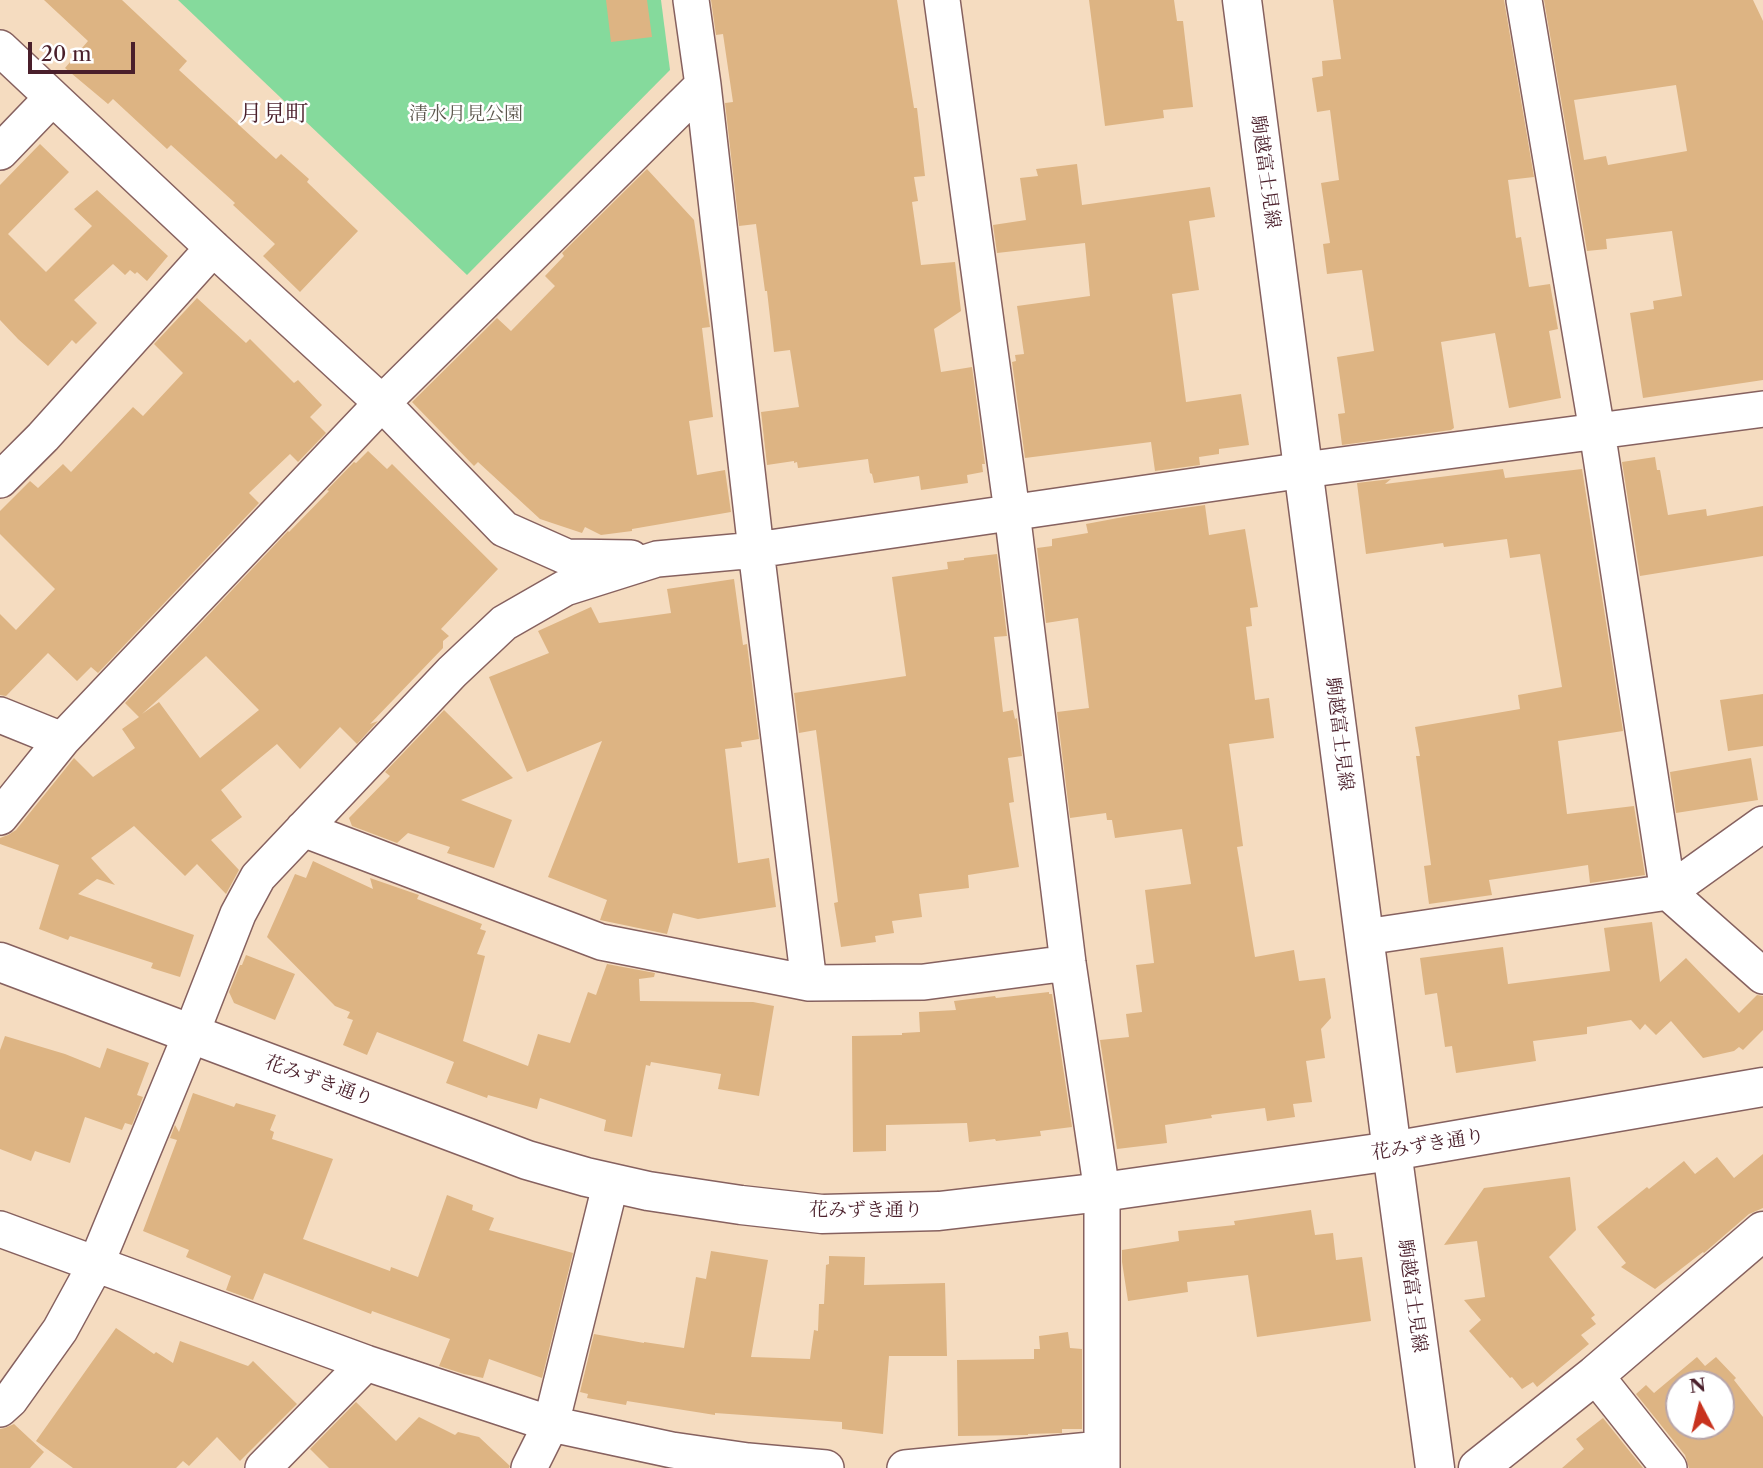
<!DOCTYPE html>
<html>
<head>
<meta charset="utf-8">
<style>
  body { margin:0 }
  #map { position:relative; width:1763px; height:1468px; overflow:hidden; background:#f5dcc0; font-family:"Libre Caslon Text",serif }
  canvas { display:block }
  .north { position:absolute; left:1665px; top:1370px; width:70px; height:70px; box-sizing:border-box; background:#fff; border:2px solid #b7a5aa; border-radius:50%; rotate:353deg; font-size:19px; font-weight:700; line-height:28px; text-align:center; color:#4a1f2b }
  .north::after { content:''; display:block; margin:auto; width:24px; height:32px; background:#c8321e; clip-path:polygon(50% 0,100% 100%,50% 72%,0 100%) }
  .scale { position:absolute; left:28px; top:42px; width:107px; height:32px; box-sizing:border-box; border:4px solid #4a1f2b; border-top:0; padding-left:9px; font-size:21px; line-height:24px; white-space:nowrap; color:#4a1f2b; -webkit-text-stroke:5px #fff; paint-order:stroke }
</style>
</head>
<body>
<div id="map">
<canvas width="1763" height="1468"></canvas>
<div class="north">N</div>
<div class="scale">20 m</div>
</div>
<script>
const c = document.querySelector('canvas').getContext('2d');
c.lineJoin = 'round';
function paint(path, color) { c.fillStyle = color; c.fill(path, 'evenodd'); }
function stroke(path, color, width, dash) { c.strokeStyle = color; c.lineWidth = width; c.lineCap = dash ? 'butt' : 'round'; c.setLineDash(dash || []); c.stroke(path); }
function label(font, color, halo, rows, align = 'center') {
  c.font = font + ' "Libre Caslon Text","Noto Serif JP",serif'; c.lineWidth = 5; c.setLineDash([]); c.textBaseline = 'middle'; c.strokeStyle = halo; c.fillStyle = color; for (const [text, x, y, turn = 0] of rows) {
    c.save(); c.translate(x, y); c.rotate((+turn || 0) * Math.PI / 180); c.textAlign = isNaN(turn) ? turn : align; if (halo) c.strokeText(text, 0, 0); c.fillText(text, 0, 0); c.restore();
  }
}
paint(new Path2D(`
  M178,0H661L670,70L467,275Z`), '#85da9c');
paint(new Path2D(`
  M44,0H122L187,61L179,70L276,159L281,154L309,179L307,182L358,231L300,292L263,256L275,244L233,205L235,203L171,145L167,149L113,99L108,104L65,68L88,41Z
  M606,0H647L652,37L611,42Z
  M711,0H897L914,108H917L925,176L914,177L918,201L912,202L921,265L955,262L961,311L934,329L941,372L972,367L985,464H982L983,472L967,475L968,483L921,490L919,476L874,483L872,474L870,473L868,459L798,468L797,462L794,463V461L767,465L761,412L799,407L790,350L774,352L767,291H765L756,224L739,226L725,103L733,102L723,34L716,35Z
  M1089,0H1174L1177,21H1183L1193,107L1163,110L1164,118L1105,126Z
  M1333,0H1504L1534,177L1508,180L1516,238L1521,237L1529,287L1550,284L1558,329L1549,331L1561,398L1509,408L1495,333L1441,342L1454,428L1451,430L1342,445L1338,414L1345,413L1337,357L1374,351L1362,270L1327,274L1323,244L1330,243L1321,183L1339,180L1330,110L1317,112L1312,78L1323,76L1322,61L1341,59Z
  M1544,0H1753L1763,21V380L1643,398L1630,313L1654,309L1653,301L1682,296L1672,231L1606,239L1607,249L1587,251ZM1676,85L1687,151L1608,165L1606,156L1584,160L1574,100Z
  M40,144L69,172L8,234L46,272L92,226L74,209L97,190L168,256L147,281L137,272L135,274L130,270L125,275L113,264L74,300L97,323L76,344L72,340L48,366L18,339L0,320V185Z
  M1077,164L1082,205L1210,187L1215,217L1189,221L1199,290L1172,294L1186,402L1241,394L1249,445L1219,449V454L1199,457L1200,465L1155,471L1151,442L1025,458L1012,362L1016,361L1015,355L1024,354L1017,306L1090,296L1085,243L997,253L993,225L1026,220L1020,178L1038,176L1036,169Z
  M647,169L694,220L710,327L702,328L713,417L689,421L697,475L725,470L731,512L632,529V531L601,535L585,527L582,533L540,519L478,462L474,466L412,402L497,318L511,331L555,286L545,276L564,256L562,253Z
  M197,298L246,343L250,339L294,383L298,380L322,405L310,417L326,433L298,462L290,454L249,493L259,503L98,673L91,667L77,681L48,653L6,696L0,695V614L16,630L55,589L0,534V511L30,481L38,488L63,464L71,472L133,407L143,416L183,373L154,344Z
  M368,451L387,469L392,464L498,569L441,629L449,636L443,641V648L370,724L378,721L357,744L340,727L300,769L277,744L221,790L242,817L211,840L239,870L226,894L197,864L185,876L134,826L91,858L115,885L97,879L78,894L194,935L180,977L151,968L153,963L70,936L68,940L39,929L59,865L0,844V838L8,835L16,830L74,758L93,777L135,748L122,729L139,717L125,703L288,531L289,532L329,491L327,490L354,462L356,463ZM206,656L259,710L200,758L159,702L142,714Z
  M1655,457L1657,470H1660L1668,515L1706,509L1707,516L1763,506V556L1640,576L1622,462Z
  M1503,469L1505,478L1582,469L1623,731L1558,741L1567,814L1634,806L1645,875L1590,883L1588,865L1489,880L1492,895L1429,904L1424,866L1431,865L1416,756H1420L1415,727L1520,709L1518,695L1562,687L1540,554L1510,558L1507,539L1444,547L1443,543L1366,554L1357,483L1391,479L1385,484Z
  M1205,505L1209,535L1245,529L1258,607L1250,608L1252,626L1246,627L1255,700L1269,698L1274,738L1229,744L1243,846L1237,847L1255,957L1294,950L1299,981L1325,978L1331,1018L1321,1029L1325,1058L1306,1061L1312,1102L1293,1104L1295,1117L1267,1121L1265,1108L1211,1115L1212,1118L1165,1125L1167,1143L1117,1149L1100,1040L1129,1037L1126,1014L1142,1012L1136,965L1154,963L1145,890L1191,884L1182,829L1115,838L1112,820H1107L1106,813L1070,818L1057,712L1089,708L1078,618L1046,623L1037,548L1052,546V539L1088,533L1086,524L1134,515Z
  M997,554L1007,636L994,637L1003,712L1013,710L1015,719L1017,718L1022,756L1008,758L1014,802L1009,803L1019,867L968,875L969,888L919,894L922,917L892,921L894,933L875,936L876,942L841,947L834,903L838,902L816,730L799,733L794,693L906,676L892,577L948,569L947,562L964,560V558Z
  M734,579L743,645L747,644L759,739L741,742L742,747L725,749L738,863L769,858L776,907L698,919L673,913L667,934L600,920L607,900L548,877L602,741L527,772L489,677L549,653L538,631L591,607L599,623L671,613L667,589Z
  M1763,694V746L1728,751L1720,700Z
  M444,710L513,778L461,800L512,820L494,868L447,853L450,847L408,833L397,843L352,826L349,818L390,776L385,772Z
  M1751,758L1758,800L1676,813L1670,772Z
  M313,861L373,889L370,878L419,895L417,899L482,924L480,929L486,931L477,954L485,956L463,1041L528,1066L538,1034L570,1043L588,992L596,995L607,964L655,973L654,977L639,979L640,1001L753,1002L774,1006L759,1096L718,1089L721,1074L651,1062L650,1066L646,1065L632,1137L604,1131L606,1120L540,1098L537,1109L488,1095L487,1098L446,1083L454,1062L377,1032L367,1055L343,1045L353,1020L347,1018L350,1012L335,1006L267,937L295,874L306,878Z
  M1652,922L1660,982L1686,958L1739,1013L1757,995L1763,996V1030L1743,1050L1739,1047L1734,1051L1703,1058L1671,1021L1656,1035L1645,1024L1640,1030L1631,1020L1587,1027V1034L1533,1041L1536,1061L1456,1073L1452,1046L1445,1047L1437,993L1425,995L1420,958L1503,947L1508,984L1610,971L1604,928Z
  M246,955L295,974L275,1020L234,1003L229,992L240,965H242Z
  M1049,992V994H1052L1072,1127L1040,1131L1041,1136L996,1141L995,1139L969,1142L967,1123L886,1125V1151L853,1152L852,1036L902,1035V1033L920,1032L919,1012L956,1010L954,1001L995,996L996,998Z
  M5,1036L65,1054L100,1068L107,1048L149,1063L137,1095L143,1097L132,1125L125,1123L122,1130L85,1117L70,1163L35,1151L31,1161L0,1149V1050Z
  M193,1093L234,1107L236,1103L276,1115L270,1130L274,1132L272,1139L333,1159L303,1239L390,1271L391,1267L418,1277L447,1195L473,1205L472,1210L494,1218L489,1230L573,1253L542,1378L489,1359L483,1378L464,1374L439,1366L450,1339L372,1311L371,1314L264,1273L253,1300L226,1290L231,1276L186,1257L189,1250L143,1231L177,1140L170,1138L175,1125L179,1132Z
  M1763,1154V1208L1749,1214L1704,1253L1703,1252L1655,1289L1621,1267L1626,1263L1597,1227L1647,1187L1649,1189L1684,1161L1695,1174L1717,1157L1734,1178Z
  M1570,1177L1576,1230L1549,1257L1595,1315L1591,1318L1596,1324L1581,1335L1589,1344L1537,1387L1533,1382L1522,1389L1512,1377L1510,1378L1469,1331L1481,1320L1464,1300L1485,1297L1477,1241L1444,1245L1484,1188Z
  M1311,1210L1315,1235L1333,1233L1336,1260L1362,1257L1371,1321L1257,1337L1248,1275L1187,1282L1188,1292L1128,1301L1122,1262V1250L1179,1241L1178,1231L1235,1225L1234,1221Z
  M711,1251L768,1260L751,1357L810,1359L814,1330L818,1331L819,1304H824L826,1265L829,1264V1256L865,1257L864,1285L945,1283L947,1356H889L883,1434L842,1429V1422L715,1413V1415L627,1401L626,1405L587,1398L588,1394L580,1392L594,1334L644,1343V1342L684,1348L696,1277L706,1279Z
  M116,1328L154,1354L156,1352L173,1363L180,1341L248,1366L253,1361L297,1404L240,1461L217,1437L189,1466L183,1461L176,1468H73L36,1441Z
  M1068,1332L1070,1348L1082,1349V1429H1062V1433L1028,1434V1435L958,1436L957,1360L1034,1359V1349H1040L1039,1336Z
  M1697,1357L1705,1366L1716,1357L1736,1378L1734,1380L1763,1417V1468H1689L1685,1455L1636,1394L1646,1385L1654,1393ZM1679,1384H1721V1426H1679Z
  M356,1402L396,1441L419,1417L455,1435L458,1432L479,1437L510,1466L509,1468H329L310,1449Z
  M1603,1418L1643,1468H1562L1584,1449L1576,1439Z
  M14,1424L44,1452L30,1468H0V1429L5,1428Z`), '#ddb483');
const minor = new Path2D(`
  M691,0L703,85L756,550L809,983
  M942,0L1012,512L1068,963L1102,1192V1468
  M1524,0L1597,431L1668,892L1763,976
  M0,48L213,248L382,403L504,529L567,557L631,558
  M0,152L52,98
  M0,480L43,437L213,248
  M0,715L62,740
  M0,817L62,740L382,403L703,85
  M303,829L601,942L809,983L924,982L1068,963
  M1365,937L1668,892L1763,824
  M0,1229L366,1363L551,1424L672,1450L748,1461L826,1468
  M1595,1375L1669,1468
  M0,1409L10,1400L60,1330L96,1264L191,1034L238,914L258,877L452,672L504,623L565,588L657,559L756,550L1304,470L1763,409
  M263,1468L366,1363
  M529,1468L551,1424L611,1182
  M905,1468L1101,1449`);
const tertiary = new Path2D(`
  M0,962L527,1160L586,1177L648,1191L741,1205L822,1214L939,1211L1102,1192L1392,1151L1763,1087
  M1478,1468L1595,1375L1763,1231`);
const secondary = new Path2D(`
  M1242,0L1392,1151L1435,1468`);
stroke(minor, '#86615f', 38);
stroke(tertiary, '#86615f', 41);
stroke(secondary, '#86615f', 41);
stroke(minor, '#fff', 35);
stroke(tertiary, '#fff', 38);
stroke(secondary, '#fff', 38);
label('19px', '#5c574d', '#fff', [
  ["清水月見公園",466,115]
]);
label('19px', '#4a1f2b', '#fff', [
  ["駒越富士見線",1265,172,82],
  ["駒越富士見線",1339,734,83],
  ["花みずき通り",319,1081,20],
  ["花みずき通り",1428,1145,-9],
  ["花みずき通り",866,1211],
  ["駒越富士見線",1412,1296,82]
]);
label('23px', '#4a1f2b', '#fff', [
  ["月見町",274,114]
]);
</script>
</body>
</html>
